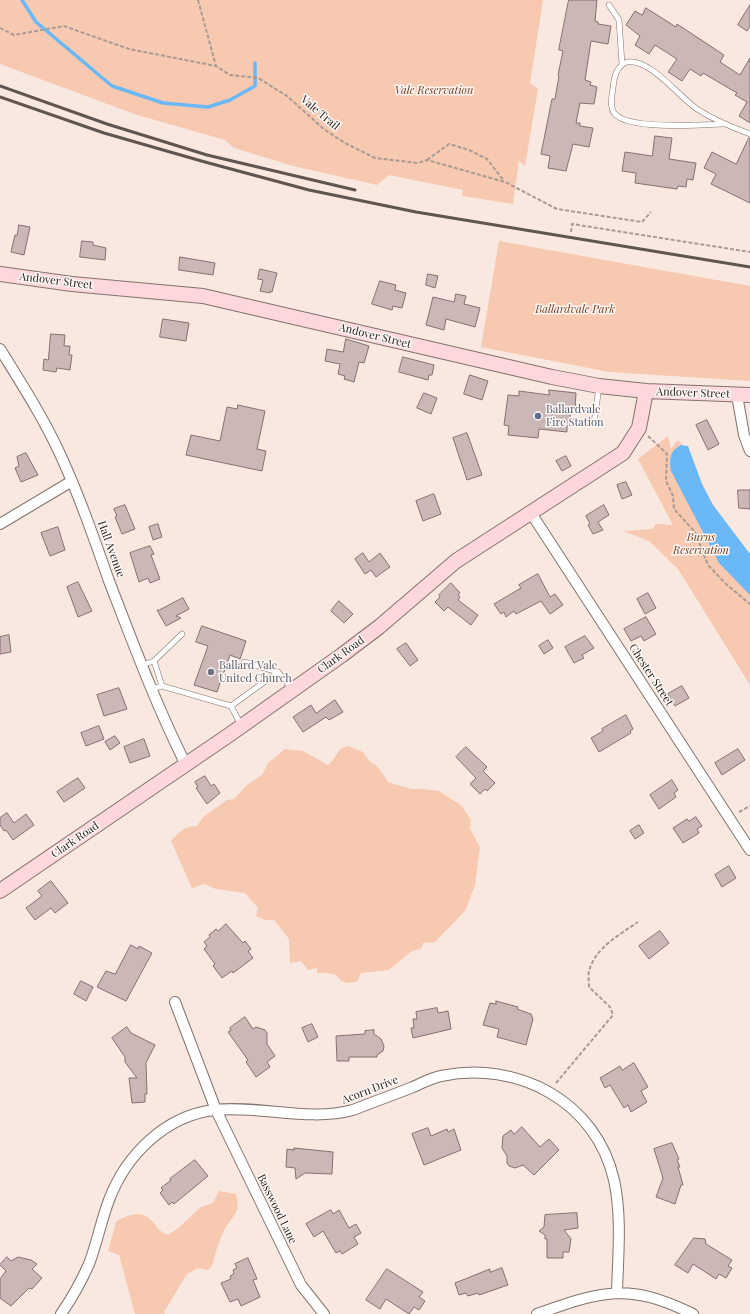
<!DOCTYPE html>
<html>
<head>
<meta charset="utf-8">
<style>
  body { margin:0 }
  canvas { display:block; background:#f9e8df }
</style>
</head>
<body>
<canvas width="750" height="1314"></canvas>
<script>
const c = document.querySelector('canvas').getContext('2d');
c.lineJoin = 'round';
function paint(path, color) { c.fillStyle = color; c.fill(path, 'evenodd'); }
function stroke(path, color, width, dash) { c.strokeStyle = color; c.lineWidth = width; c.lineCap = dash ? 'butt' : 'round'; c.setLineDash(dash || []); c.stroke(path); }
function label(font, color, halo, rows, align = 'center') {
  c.font = font + ' "Playfair Display",serif'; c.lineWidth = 3; c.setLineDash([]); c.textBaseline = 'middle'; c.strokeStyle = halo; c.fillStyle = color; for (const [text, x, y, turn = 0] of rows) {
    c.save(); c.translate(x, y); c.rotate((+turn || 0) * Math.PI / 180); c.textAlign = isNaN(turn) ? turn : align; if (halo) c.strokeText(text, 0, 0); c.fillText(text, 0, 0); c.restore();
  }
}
paint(new Path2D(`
  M0,0H543L530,83L538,89L525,166L519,161L513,204L462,196L463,190L389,175L377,185L293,166L234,148L225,140L134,114L0,64Z
  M499,241L750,286V381L609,372L481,347Z
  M668,436L671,449L677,440L680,442L712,503L750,560V685L678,569L649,541L623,531L653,529L656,524L673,525L638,459Z
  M348,746L363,752L370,762L376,765L383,774L388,782L411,789H423L439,791L462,806L471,820L470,829L480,847L475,885L465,911L435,942L423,943L421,949L412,951L389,970L361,973L357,982L348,983L341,981C335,971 328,974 317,973V968L308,970L301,961L290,963L289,939L274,920H265L256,916L258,908L245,893L216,889L204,884L192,888L171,841C179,832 184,826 197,826L203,817L227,800L234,799L247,785L262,775L268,763L285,749L303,751L328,765C337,759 336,748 348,746Z
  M219,1191L236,1194C242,1215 230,1216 223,1233C218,1243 215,1255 212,1266L208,1270L198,1268L187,1274L164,1312L165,1314H135L119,1255L108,1251L116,1222C126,1215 141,1210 151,1220C159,1228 157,1230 168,1235L177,1229L201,1207L213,1203Z`), '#f8c9b1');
paint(new Path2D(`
  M681,445L688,446L702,484L713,505L750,554V595L719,563L671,471C669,458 670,451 681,445Z`), '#6ab8f5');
stroke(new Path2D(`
  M22,0L36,22L112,86L163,103L208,107L230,100L255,86V63`), '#6ab8f5', 3.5);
const building = new Path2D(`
  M569,0H597L595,21L598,22V24L611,26L608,44L591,41L585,80L591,82L590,85L597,87L594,104L580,103L576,123H580V126L593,128L589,147L573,144L566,171L548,168L550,156L541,154L552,99H555L559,76L558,75L563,51L559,50Z
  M750,5V26L747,31L738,25Z
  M646,8L676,27L677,24L724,55L720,62L740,75L750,58V123L739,116L747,102L735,95L737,93L703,73L701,76L690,69L682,81L668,72L677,59L655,45L649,54L635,45L640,36L626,25L635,11L642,15Z
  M655,136L672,138L669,159L696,163L693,180L687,179L686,187L678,186L677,189L635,183L636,173L622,171L625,152L652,156Z
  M749,138H750V203L711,184L716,174L704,168L712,152L736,164Z
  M19,225L30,227L24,255L11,252L15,235H17Z
  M82,241L93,242V245L106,248L105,260L80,257Z
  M180,257L215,263L213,275L179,270Z
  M260,269L277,273L272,292L270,291V293L260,291L263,280L258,279Z
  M428,274L438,276L435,288L426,285Z
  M380,281L396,285L395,290L406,293L402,308L393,306L392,310L372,304Z
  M456,294L466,296L464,304L480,308L475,327L446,319L444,330L426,325L433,297L454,302Z
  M163,319L189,323L186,341L160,337Z
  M51,334L65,335L64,346H70L69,355H72L70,370L57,368L56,372L43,370L44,359L48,360Z
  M346,339L369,346L364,363L359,362L354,382L344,379L345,376L338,374L340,364L325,361L327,349L343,352Z
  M403,357L434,365L432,375H429L428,380L399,372Z
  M470,375L488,381L482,400L464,394Z
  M549,390L576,393L575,408L571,407L569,426H567V432L539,429L538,438L508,435L509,426L504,425L508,395L519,396V391L549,395Z
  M424,393L437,398L431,414L417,408Z
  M238,405L265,411L257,449L266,451L262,471L186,455L191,435L220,441L227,407L237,409Z
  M707,420L719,444L708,450L696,425Z
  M467,433L482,475L467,480L453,438Z
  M26,453L38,475L21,482L15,468L19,466L17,457Z
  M566,456L571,466L562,471L556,461Z
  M626,482L632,495L622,499L617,485Z
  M738,490H750V509L739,508Z
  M434,494L441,514L423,521L416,501Z
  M125,505L135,529L122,534L115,517L117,516L114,509Z
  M604,505L609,515L598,522L603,530L593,534L588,525L590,524L586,516Z
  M158,524L162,537L153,540L149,527Z
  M58,527L65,550L50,556L41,533Z
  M150,546L154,554L151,555L160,579L150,583L148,578L139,582L130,553Z
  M363,553L369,562L380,553L390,567L376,577L371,570L365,574L355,559Z
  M538,574L550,597L555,594L563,605L550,614L541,601L516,614L514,611L506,617L504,612L501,614L494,604L521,588L519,585Z
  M78,582L92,611L78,617L67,587Z
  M451,583L460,593L458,595L460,597L458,600L478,615L471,625L448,607L444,611L435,602L440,597L439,595Z
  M648,593L656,608L645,614L637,599Z
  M183,598L189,609L176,616L181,618L166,626L157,610H159Z
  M339,601L353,614L344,623L331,611Z
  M646,617L656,634L644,641L641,636L631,641L624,629Z
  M202,626L246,641L240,659L230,655L217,692L194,685L208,646L196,642Z
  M9,635L11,652L0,654V637Z
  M585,636L594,648L582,655L584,658L574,663L565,647Z
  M548,640L553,648L544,654L539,646Z
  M406,643L418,660L410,666L397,649Z
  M682,686L689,698L675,706L668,694Z
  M119,688L127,709L104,716L97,695Z
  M335,700L343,712L329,720L326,717L303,732L293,717L311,705L316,713Z
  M626,715L633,729L630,731L631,733L599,752L591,738L603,731L602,729Z
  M99,726L104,739L86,746L81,733Z
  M115,736L120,743L110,750L105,742Z
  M144,739L150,756L130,763L124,747Z
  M466,747L487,767L483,771L495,783L487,791L485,789L480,794L470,784L476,778L456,757Z
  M738,749L745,760L722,775L715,763Z
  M205,776L211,786L214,784L220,793L207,804L196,788L198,787L195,782Z
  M78,778L85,788L64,802L57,792Z
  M672,780L678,790L674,793L676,797L659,809L650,795Z
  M7,813L14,823L26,814L34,825L13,840L6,830L4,831L0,825V818Z
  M696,817L702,826L697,829L699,833L683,843L673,828L687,819L689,821Z
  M639,825L644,833L635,839L630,831Z
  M729,866L736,878L722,887L715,875Z
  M51,881L68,903L55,913L51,908L35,920L26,908L42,896L38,891Z
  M226,924L243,943L245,941L251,949L248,951L253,958L233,973L232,971L222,978L213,966L215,964L204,949L207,946L204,942L210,937L209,935L216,929L218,931Z
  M660,931L669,943L649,959L639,946Z
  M131,945L138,949L139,946L152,953L126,1001L97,987L106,971L115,974Z
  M81,981L93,987L86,1001L74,994Z
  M496,1001L518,1007L517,1009L531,1014L533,1019L526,1045L497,1037L499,1029L483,1025L490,1003L496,1004Z
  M437,1008L438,1013L448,1011L451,1029L413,1038L411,1028H414L413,1019H417L416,1012Z
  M245,1017L253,1029L256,1027L265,1030L267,1033V1044L275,1056L267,1062L270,1067L256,1077L246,1062L248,1060L228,1032L231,1030L230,1028Z
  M312,1024L318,1037L308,1042L302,1028Z
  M127,1027L131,1033L155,1045L146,1063L147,1094H145V1102L132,1103L129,1078H137L125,1062V1057L112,1038Z
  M374,1030V1034L381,1039L384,1046L383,1051L377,1055V1057H349V1061H337L336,1036L365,1034V1031Z
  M634,1063L648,1087L641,1091L647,1102L631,1112L628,1105L624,1108L610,1085L605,1088L600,1078L620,1066L622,1070Z
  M522,1127L540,1147L549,1139L559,1150L534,1175L523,1165L515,1168L509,1166L507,1163V1156L502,1148L503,1136L511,1130L514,1134Z
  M428,1128L431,1136L447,1129L448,1132L454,1129L461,1150L424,1165L412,1134Z
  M672,1143L679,1159L677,1160L680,1167H678L683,1185H681L675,1204L656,1197L663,1178L654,1149Z
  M294,1148L333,1152L332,1174L305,1173L296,1179L295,1168L286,1167L287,1149L294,1150Z
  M195,1160L208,1176L174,1204L172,1202L169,1205L160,1193L163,1190L161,1188L171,1180L170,1179Z
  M331,1210L333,1214L339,1210L349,1228L356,1224L361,1233L354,1237L358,1244L342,1254L340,1251L336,1253L323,1231L314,1237L306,1224Z
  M577,1213L578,1228L564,1230L571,1239L569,1252H563V1258H547V1239H545V1235L539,1231L544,1227L545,1215Z
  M694,1238L705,1239L706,1244L732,1260L728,1266L732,1268L726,1278L719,1274L716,1279L693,1264L688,1273L675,1265Z
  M7,1257L11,1261L18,1257L31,1260L37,1264L32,1269L42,1278L32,1289L29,1288L11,1306L0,1298V1279L6,1271L0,1265Z
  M248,1258L257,1279L253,1280L260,1297L241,1306L238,1299L230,1302L221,1283L231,1279L230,1276L234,1274L233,1270L237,1268L235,1264Z
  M502,1268L508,1285L479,1295L478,1293L468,1296L466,1293L459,1295L455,1283L490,1269V1272Z
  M387,1269L423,1292L419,1297L425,1301L419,1310L414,1307L409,1314L386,1299L380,1309L366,1300Z`);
paint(building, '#cbb7b6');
stroke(building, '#837170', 1);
const lane = new Path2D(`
  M609,5L619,20L622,64
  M723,124C701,125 629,130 615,114C609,108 612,95 613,88C614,78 616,66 627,62C651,59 677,95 697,109C714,120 731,127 750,134
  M594,423L599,387
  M154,661L182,634
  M244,662L278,672
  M142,665L154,661L162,686
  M151,689L162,686L231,706L241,725
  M231,706L278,672L292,689`);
const street = new Path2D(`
  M0,349C21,383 43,417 60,454C79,495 94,538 109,581C133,643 156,705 186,765
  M737,395L744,435L750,451
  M531,513L750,850
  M0,524L72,481
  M175,1002L216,1110L301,1285L324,1314
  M61,1314C72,1298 81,1282 89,1264C97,1243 101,1221 109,1200C126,1155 165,1116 214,1110C260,1105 308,1122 353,1110C373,1102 393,1095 413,1087C422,1083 431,1078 441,1076C517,1060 596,1101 614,1180C622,1216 618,1256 617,1292
  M537,1314C602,1291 628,1282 693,1314`);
const secondary = new Path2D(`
  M0,274L72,284L203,296L552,377L599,386L646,391L750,395
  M0,891L229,735L342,655L379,627L456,561L623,453L639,428L646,391`);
stroke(lane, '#82736b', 6);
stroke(street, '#82736b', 12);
stroke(secondary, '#82736b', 16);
stroke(new Path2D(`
  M198,0L216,66
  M0,28L14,35L64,26L129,49L216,66L230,75L258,78L287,96L325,130L345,143L375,158L418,163L427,160L505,182L557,209L642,222L651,212
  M427,160L449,144L469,150L487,159L504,181
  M571,232L572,224L750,252
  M648,436L667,454L666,481L673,496L674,509L695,532L708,565L726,584L750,604
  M739,812L750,806
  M556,1083L613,1015L610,1007L589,987C589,982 588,975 589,971C595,948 619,935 638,922`), '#a89b94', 2, [4, 2]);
stroke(lane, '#fff', 5);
stroke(street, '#fff', 10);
stroke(secondary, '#fed7dc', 14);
stroke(new Path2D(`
  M0,86L107,124L207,155L355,190
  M0,97L104,133L205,162L309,190L416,212L750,267`), '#5f5651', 3);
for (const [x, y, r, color] of [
  [538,416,4,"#5c6f8a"],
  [211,672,4,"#6b7280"]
]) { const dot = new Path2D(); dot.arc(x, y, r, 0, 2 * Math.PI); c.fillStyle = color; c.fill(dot); stroke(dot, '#fef7f4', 1.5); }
label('italic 11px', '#743d1e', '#fef7f4', [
  ["Vale Reservation",434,91],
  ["Ballardvale Park",575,310],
  ["Burns",701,538],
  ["Reservation",701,551]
]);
label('11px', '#29231f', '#fef7f4', [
  ["Vale Trail",320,113,40],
  ["Andover Street",56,281,7],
  ["Andover Street",375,336,14],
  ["Andover Street",693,393,2],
  ["Hall Avenue",111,549,70],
  ["Clark Road",341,655,-36],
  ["Chester Street",651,675,57],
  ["Clark Road",75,840,-34],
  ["Acorn Drive",370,1090,-21],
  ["Basswood Lane",277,1209,64]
]);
label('11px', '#4e5e75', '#fef7f4', [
  ["Ballardvale",546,410],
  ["Fire Station",546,423]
], 'left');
label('11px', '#5b616d', '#fef7f4', [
  ["Ballard Vale",219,666],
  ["United Church",219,679]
], 'left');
</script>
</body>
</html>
